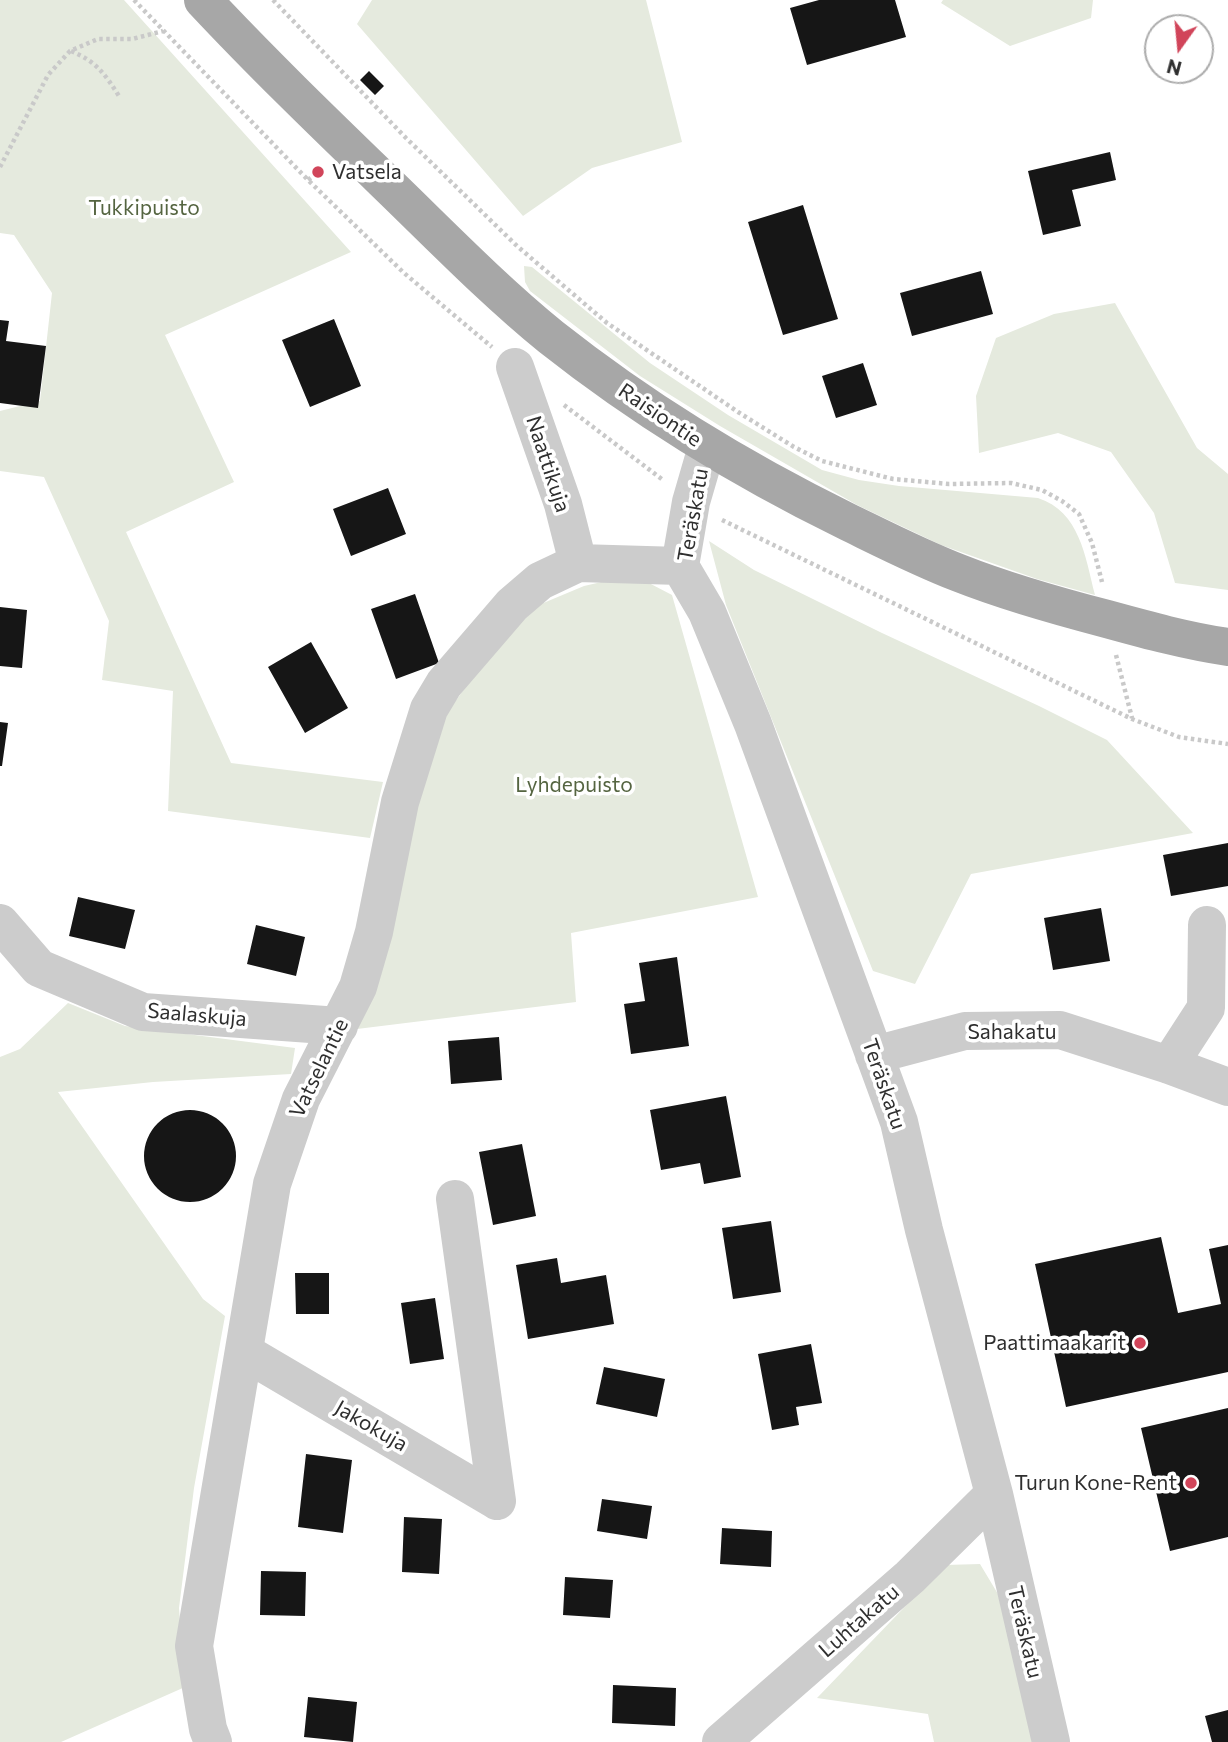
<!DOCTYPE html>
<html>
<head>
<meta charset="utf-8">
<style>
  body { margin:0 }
  #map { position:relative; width:1228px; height:1742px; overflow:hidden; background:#fff; font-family:Commissioner,sans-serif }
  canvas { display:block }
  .north { position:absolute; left:1144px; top:14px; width:70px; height:70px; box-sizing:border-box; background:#fff; border:2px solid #acacac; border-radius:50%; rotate:195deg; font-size:19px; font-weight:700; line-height:28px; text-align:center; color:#2f2f2f }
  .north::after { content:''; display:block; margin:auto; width:24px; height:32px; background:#d1455a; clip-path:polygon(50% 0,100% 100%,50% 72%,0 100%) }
</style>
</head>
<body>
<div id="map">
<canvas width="1228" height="1742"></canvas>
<div class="north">N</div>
</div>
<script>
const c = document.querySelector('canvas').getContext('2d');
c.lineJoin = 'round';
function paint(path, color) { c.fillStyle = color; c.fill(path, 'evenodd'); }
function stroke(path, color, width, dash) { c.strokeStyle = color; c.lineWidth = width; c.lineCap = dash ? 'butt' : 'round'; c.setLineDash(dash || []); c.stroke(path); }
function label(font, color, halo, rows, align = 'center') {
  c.font = font + ' Commissioner,sans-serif'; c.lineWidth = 7; c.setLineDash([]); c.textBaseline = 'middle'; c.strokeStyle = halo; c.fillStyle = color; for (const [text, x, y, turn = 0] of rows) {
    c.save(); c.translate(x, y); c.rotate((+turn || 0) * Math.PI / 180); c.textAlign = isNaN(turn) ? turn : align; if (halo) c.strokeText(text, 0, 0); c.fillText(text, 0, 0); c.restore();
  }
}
paint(new Path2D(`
  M0,0H124L351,252L165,335L234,482L126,532L231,763L383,782L370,838L168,811L173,691L102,680L109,621L44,477L0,471V411L40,401L52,293L14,235L0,233Z
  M372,0H646L682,142L592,168L523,216L357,24Z
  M943,0H1093L1091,18L1010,46L941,3Z
  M524,266L532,267L650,363L728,415L822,470L859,480L899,486L1038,498C1080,512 1085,556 1095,595L1037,579L941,545L857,505L720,426L640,376L530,291L525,282Z
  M1115,303L1197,448L1228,474V590L1175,583L1154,513L1111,452L1058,433L979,453L976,396L996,338L1054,314Z
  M709,541L754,570L882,633L1039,706L1107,740L1193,833L971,874L915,984L873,971L726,605Z
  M619,578L647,582L672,595L758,897L571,933L576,1002L357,1029L438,725L497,644L541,604L584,586Z
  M68,1003L125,1026L295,1048L291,1074L153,1082L58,1092L203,1299L225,1316L194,1488L179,1608L185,1687L61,1742H0V1057L20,1049Z
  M980,1564L998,1594L1033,1742H934L928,1714L817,1698L945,1565Z`), '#e5eade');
paint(new Path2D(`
  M819,0H895L906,37L807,65L790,8Z
  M369,71L384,86L375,95L360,80Z
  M1110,152L1116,180L1072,190L1081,226L1043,235L1028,171Z
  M803,205L838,319L783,335L748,222Z
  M981,271L993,314L912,336L900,293Z
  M334,319L361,386L310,407L282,340Z
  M0,320L9,321L6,341L46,346L38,408L0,403Z
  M863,363L877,405L836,418L822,376Z
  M388,488L406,534L351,556L333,509Z
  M415,594L439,663L396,679L371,609Z
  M0,607L27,610L22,668L0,666Z
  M311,642L348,708L305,733L268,667Z
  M0,722L8,723L2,766H0Z
  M1228,843V886L1171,896L1163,855Z
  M78,897L135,910L125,949L69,936Z
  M1101,908L1110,961L1053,970L1044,918Z
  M256,925L305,937L296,976L247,964Z
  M677,957L689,1046L631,1054L624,1004L645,1001L639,963Z
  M499,1037L502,1080L451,1084L448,1041Z
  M726,1096L741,1177L704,1184L700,1163L661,1170L650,1110Z
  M144 1156a46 46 0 1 1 92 0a46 46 0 1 1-92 0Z
  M522,1144L536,1216L493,1225L479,1152Z
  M771,1221L781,1292L733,1299L722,1228Z
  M1161,1237L1178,1313L1221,1304L1209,1249L1228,1245V1372L1066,1407L1035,1264Z
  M557,1258L561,1283L606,1275L614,1324L528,1339L516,1265Z
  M295,1273H329V1314H296Z
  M435,1298L444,1359L410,1364L401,1303Z
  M811,1344L822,1403L796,1407L799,1425L772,1430L758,1354Z
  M604,1367L665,1379L657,1417L596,1404Z
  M1228,1408V1537L1170,1551L1141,1428Z
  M306,1454L352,1460L343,1533L298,1527Z
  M602,1499L652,1506L647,1539L597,1531Z
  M404,1517L442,1519L439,1574L402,1572Z
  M722,1528L772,1531L771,1567L720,1564Z
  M261,1571L306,1572L305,1616L260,1615Z
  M565,1577L613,1580L610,1618L563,1615Z
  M613,1685L676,1688L675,1726L612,1723Z
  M308,1697L357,1702L353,1742L304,1737Z
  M1228,1710V1742H1212L1205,1716Z`), '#161616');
stroke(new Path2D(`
  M134,0L308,180L404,273L492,347
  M273,0L406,138L517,246L607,323L738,412L794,447L822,461L893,479L949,484L1011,483L1042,490L1062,501L1079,514L1092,543L1102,582
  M71,51C97,62 104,73 119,96
  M0,167L48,75L70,51L98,39H132L163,31
  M308,180L318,172
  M564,405L663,480
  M722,520L1132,719L1179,737L1228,744
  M1116,655L1132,718`), '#c9c9c9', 4.5, [3.5, 3.5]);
stroke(new Path2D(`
  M515,367L563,504L578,563
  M707,447L691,502L680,566L707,612L753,724L899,1122L924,1230L994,1494L1051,1742
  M0,923L39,968L143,1012L339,1026
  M874,1055L965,1031L1060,1030L1169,1065L1228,1087
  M1169,1065L1206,1008L1207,925
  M455,1199L497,1501
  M244,1352L497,1501
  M213,1742L208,1729L194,1646L272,1184L301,1099L358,987L374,932L400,802L429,709L444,684L512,605L540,581L578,563L680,566
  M721,1742L910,1577L994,1494`), '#ccc', 38);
stroke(new Path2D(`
  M203,0C261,62 322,121 383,180C438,233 492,289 551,337C642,409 742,470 846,521C883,539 920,558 959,573C1007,592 1057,606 1107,619C1147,630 1187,641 1228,647`), '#a7a7a7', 38);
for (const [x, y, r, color] of [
  [318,172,7,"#d1455a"],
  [1140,1343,7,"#d1455a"],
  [1191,1483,7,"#d1455a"]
]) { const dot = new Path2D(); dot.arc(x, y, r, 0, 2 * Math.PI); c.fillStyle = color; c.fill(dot); stroke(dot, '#fff', 2.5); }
label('21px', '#2f2f2f', '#fff', [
  ["Vatsela",332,172,"left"],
  ["Paattimaakarit",1126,1343],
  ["Turun Kone-Rent",1177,1483]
], 'right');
label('21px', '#556541', '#fff', [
  ["Tukkipuisto",144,208],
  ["Lyhdepuisto",574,785]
]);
label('21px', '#2f2f2f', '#fff', [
  ["Raisiontie",660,415,34],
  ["Naattikuja",548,464,72],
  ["Teräskatu",693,515,-80],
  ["Saalaskuja",197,1015,5],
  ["Sahakatu",1012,1032],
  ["Vatselantie",319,1068,-64],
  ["Teräskatu",884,1084,71],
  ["Jakokuja",371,1426,30],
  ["Luhtakatu",859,1621,-41],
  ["Teräskatu",1025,1632,77]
]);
</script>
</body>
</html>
